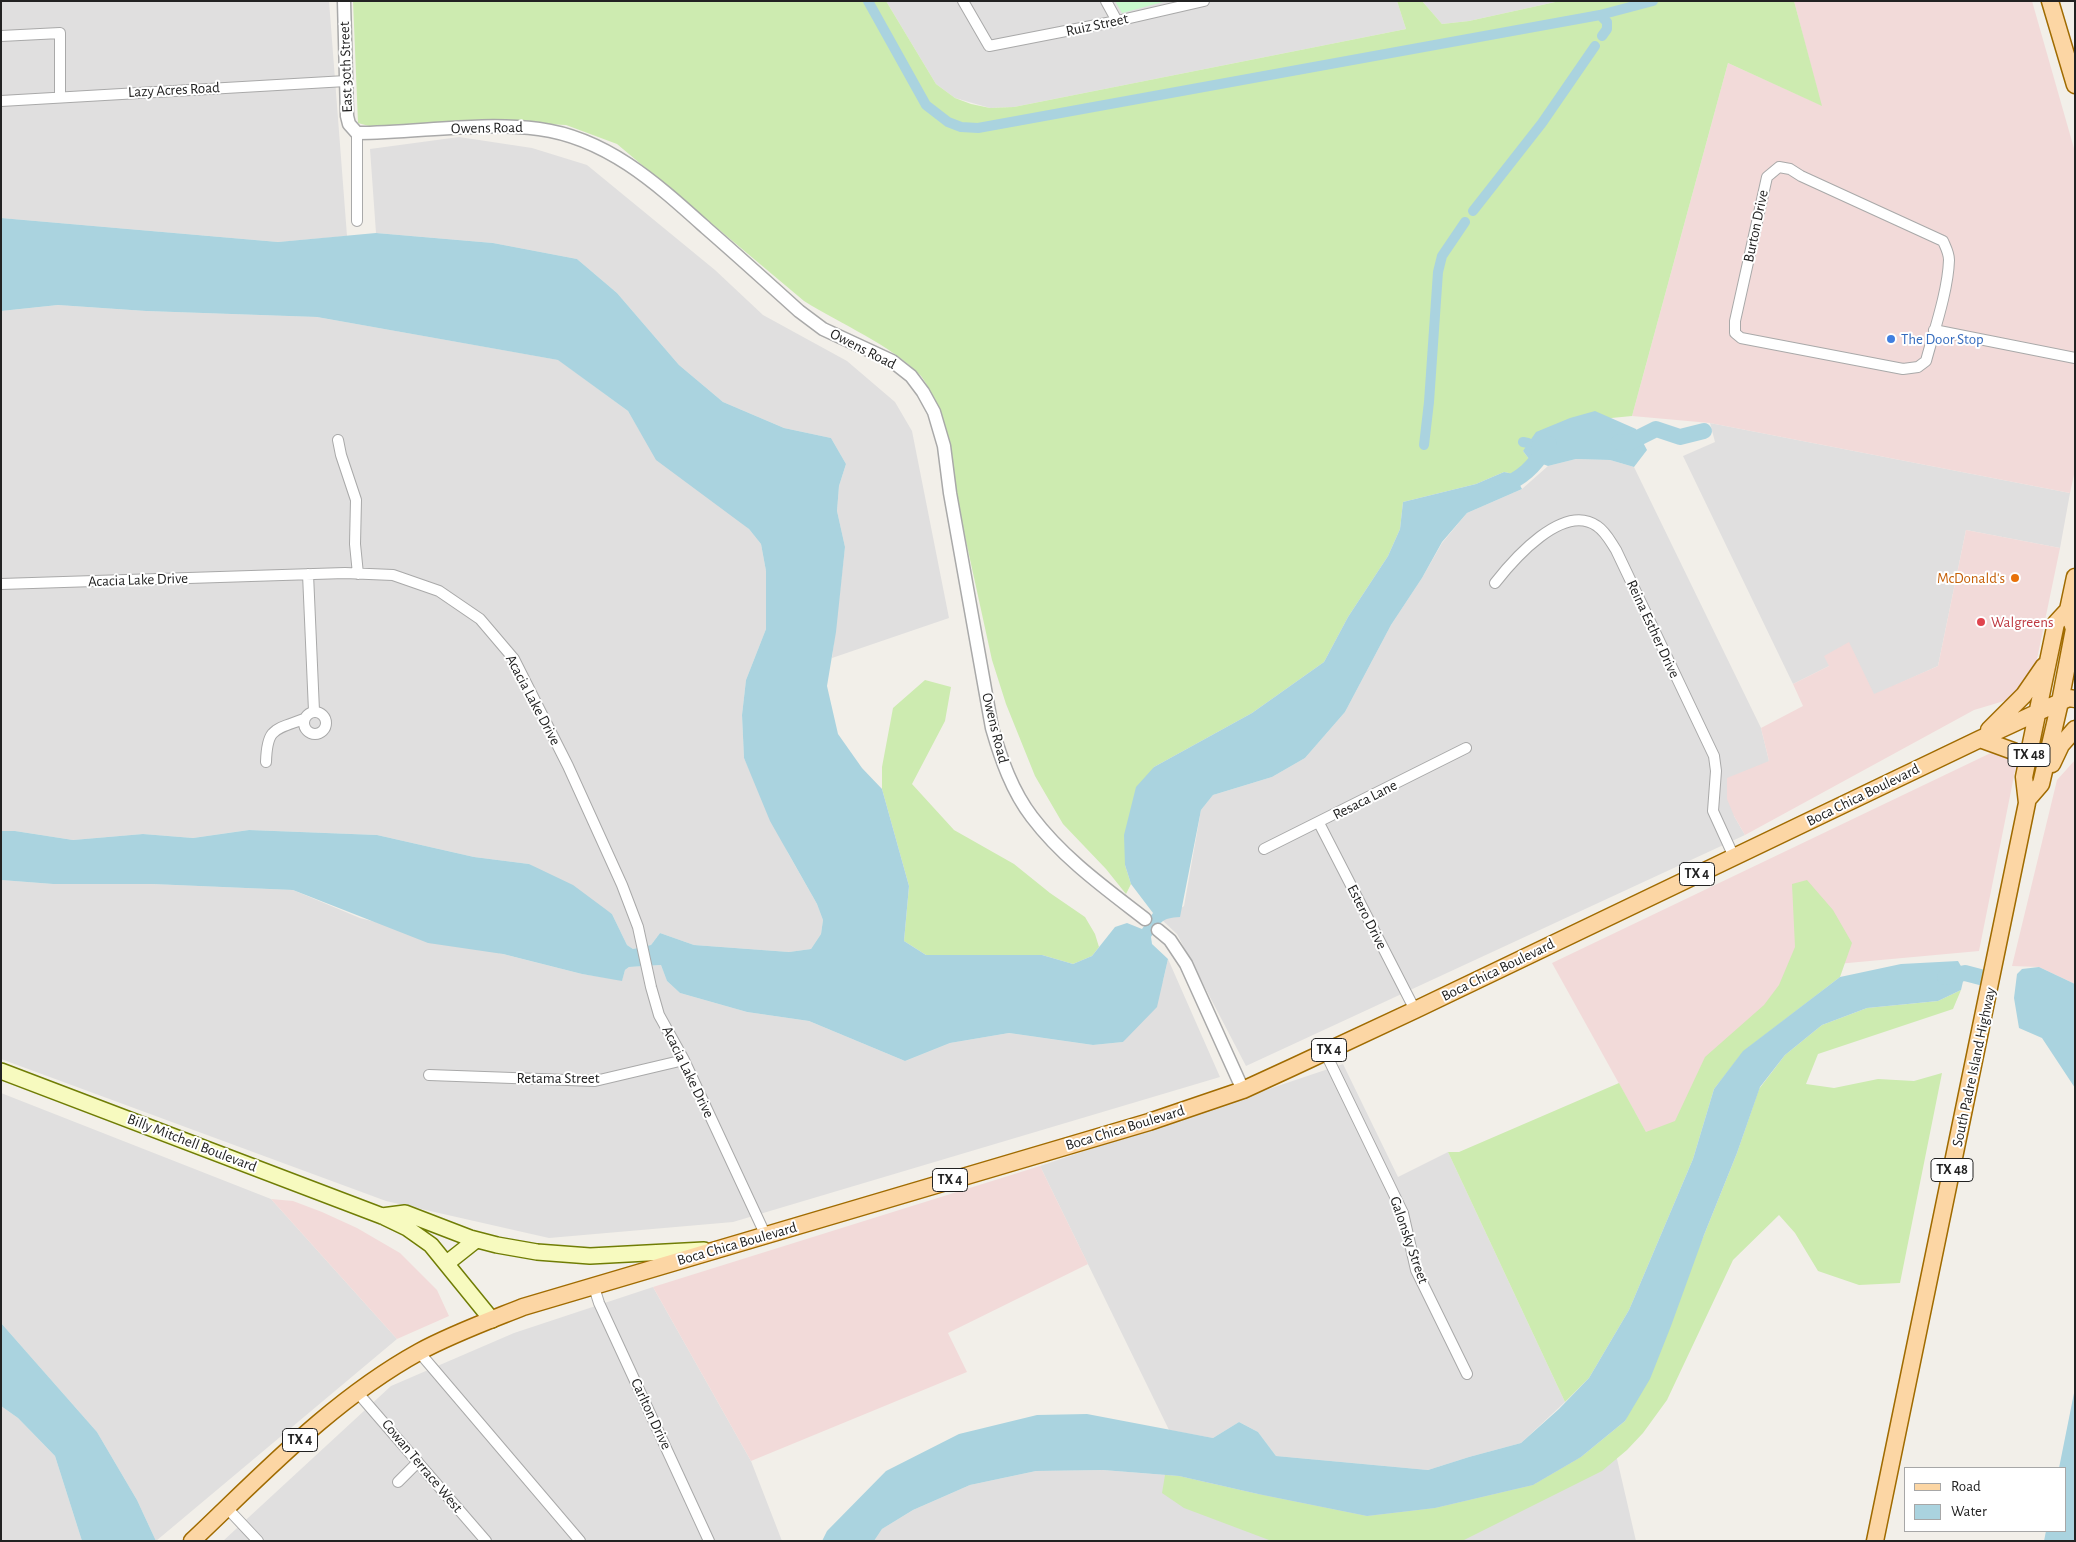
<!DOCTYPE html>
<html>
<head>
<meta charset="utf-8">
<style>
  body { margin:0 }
  #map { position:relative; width:2076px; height:1542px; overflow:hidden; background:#f2efe9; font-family:"Alegreya Sans",sans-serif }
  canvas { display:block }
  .frame { position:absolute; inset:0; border:2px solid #222; pointer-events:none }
  .legend { position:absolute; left:1904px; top:1467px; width:162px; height:65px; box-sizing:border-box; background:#fff; border:1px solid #a7a7a7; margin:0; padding:6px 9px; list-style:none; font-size:15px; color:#222 }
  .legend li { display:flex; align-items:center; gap:10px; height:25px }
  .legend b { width:25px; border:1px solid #a7a7a7 }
</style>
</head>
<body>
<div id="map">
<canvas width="2076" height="1542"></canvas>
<div class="frame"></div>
<ul class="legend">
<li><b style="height:6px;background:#fcd6a4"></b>Road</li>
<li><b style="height:14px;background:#aad3df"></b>Water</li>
</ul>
</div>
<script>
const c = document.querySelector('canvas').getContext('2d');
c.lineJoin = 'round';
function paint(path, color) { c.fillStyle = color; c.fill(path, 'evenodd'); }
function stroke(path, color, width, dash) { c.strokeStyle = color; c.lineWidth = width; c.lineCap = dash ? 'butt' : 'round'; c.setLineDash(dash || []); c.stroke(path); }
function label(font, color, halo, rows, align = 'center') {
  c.font = font + ' "Alegreya Sans",sans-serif'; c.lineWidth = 4; c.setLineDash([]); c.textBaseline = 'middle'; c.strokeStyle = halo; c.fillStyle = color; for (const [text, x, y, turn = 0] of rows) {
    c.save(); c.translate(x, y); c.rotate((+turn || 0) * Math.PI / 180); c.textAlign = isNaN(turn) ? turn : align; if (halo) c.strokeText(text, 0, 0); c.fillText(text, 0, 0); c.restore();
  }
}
paint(new Path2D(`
  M1,1H329L347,236L278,242L1,218Z
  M886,1H1397L1406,29L1014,107L990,108L955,98L936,84Z
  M1422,1H1560L1469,21L1442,24Z
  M459,137L532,148L587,165L715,270L763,315L847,361L895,402L912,431L949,618L832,658L845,547L837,511L839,486L846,464L831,438L784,428L723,402L679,365L617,293L577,259L493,243L376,233L370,149Z
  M58,305L146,311L317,317L559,360L628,411L641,433L749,529L761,544L766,571V629L746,680L742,715L744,758L788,853L817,904L823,920L821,934L811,949L789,952L694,945L660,933L651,945L633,949L627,945L612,914L529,864L474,857L377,835L249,830L193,838L143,834L73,840L15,831H1V311Z
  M1710,423L2070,493L2060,548L1966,530L1938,666L1874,695L1829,666L1793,684L1683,456L1715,442Z
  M1576,459L1610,460L1634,467L1761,728L1769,761L1734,816L1745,835L1246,1066L1177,934L1162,920L1184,906L1201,810L1213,795L1272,777L1305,758L1345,712L1391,625L1422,578L1442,543L1467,513L1522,489L1548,466Z
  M1,880L53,884H152L293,890L360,918L582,974L622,980L625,970L629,967L661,965L667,981L680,993L747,1012L809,1021L905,1061L950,1043L1009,1033L1093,1045L1123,1042L1163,981L1168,959L1220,1077L733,1222L549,1238L386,1201L1,1059Z
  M1343,1064L1398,1177L1448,1152L1565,1402L1521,1443L1469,1457L1428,1470L1276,1456L1258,1432L1239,1422L1213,1438L1169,1430L1040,1166Z
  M1,1093L271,1199L397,1339L156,1541L137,1500L97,1432L1,1323Z
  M653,1287L751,1461L782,1541H223L391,1386L514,1333Z
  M1,1406L18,1418L55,1456L82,1541H1Z
  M1611,1433L1636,1541H874L882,1529L913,1510L970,1485L1036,1471L1103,1470L1179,1476L1258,1494L1581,1457Z`), '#e0dfdf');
paint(new Path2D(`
  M1794,1H2032L2075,152V470L2070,493L1710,423L1632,416L1728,63L1821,105Z
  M1966,530L2060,548L2037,659L2024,695L1974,710L1745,835L1734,816L1727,799V778L1769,761L1761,728L1803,706L1793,684L1829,666L1824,656L1849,642L1874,694L1938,666Z
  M1997,750L2010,754L2016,766L1979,951L1837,964L1702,1073L1689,1123L1652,1143L1552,963Z
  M2075,760V984L2039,967L2012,966L2057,780Z
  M1040,1166L1088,1264L948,1333L967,1372L751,1461L653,1287Z
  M271,1199L293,1201L322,1212L357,1228L400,1253L437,1290L449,1316L397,1339Z`), '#f2dad9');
paint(new Path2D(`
  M353,1H886L936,84L955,98L971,104L990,108L1014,107L1406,29L1397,1H1422L1442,24L1469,21L1560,1H1794L1822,106L1728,63L1632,416L1601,419L1523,451L1529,459L1514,474L1504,472L1476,484L1403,502L1400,529L1388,556L1348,617L1324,662L1252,713L1154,767L1125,865L1131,884L1126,894L1106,869L1063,824L1035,776L1006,704L992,660L935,399C930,392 926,382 921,376C890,344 842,325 804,301L617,144L566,125L506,122L369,126L358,123Z
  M925,680L951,687L945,721L912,784L954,830L1014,864L1050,893L1085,917L1095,934L1099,947L1092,956L1073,964L1042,955H926L904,941L909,886L882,789V767L893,708Z
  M1807,880L1833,910L1852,943L1840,977L1744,1051L1714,1089L1693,1159L1629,1310L1589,1378L1565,1402L1448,1152H1459L1619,1083L1646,1132L1675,1121L1705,1057L1764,1005L1779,985L1795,947L1792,884Z
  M1961,990L1953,1009L1818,1054L1806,1084L1834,1088L1878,1079L1914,1081L1942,1073L1900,1283L1859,1285L1818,1271L1795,1233L1779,1215L1733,1260L1667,1400L1643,1433L1627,1450L1602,1471L1464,1540L1445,1541L1269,1540L1184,1508L1162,1493L1165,1475L1179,1476L1258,1494L1367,1516L1435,1508L1533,1485L1581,1457L1625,1421L1704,1235L1737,1153L1759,1089L1785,1055L1822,1025L1867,1008L1938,1001Z`), '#cdebb0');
paint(new Path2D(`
  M1115,1H1162L1163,2L1122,13Z`), '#c8facc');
paint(new Path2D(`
  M1,218L278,242L376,233L493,243L577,259L617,293L679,365L723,402L784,428L831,438L846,464L839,486L837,511L845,547L836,632L827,686L838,734L862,768L882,789L909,886L904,941L926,955H1042L1073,964L1092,956L1115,927L1127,923L1142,929L1153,913L1131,884L1125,865L1124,835L1136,787L1154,767L1252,713L1324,662L1348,617L1388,556L1400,529L1403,502L1476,484L1504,472L1514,474L1522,489L1467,513L1442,542L1422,578L1391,625L1345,712L1305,758L1272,777L1213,795L1201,810L1180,917C1161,918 1161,922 1151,937L1152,944L1168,959L1157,1007L1123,1042L1093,1045L1009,1033L950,1043L905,1061L809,1021L747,1012L680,993L667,981L661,965L629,967L625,970L622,981L582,974L503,954L428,943L293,890L152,884H53L1,880V831H15L73,840L143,834L193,838L249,830L377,835L474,857L529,864L573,885L612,914L627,945L633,949L651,945L660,933L694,945L789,952L811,949L821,934L823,920L817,904L770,821L744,758L742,715L746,680L766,629V571L761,544L749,529L656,460L628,411L558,360L317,317L146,311L58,305L1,311Z
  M1595,411L1636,429L1647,450L1634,467L1610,460L1576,459L1548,466L1529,459L1523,451L1536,432L1570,418Z
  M1958,961L1965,973L1961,990L1938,1001L1867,1008L1822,1025L1785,1055L1760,1087L1737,1153L1704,1235L1671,1326L1650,1379L1625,1421L1581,1457L1533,1485L1435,1508L1367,1516L1258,1494L1179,1476L1103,1470L1036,1471L970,1485L913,1510L882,1529L874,1541H822L827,1531L886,1471L959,1434L1037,1415L1087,1414L1213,1438L1239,1422L1258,1432L1276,1456L1428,1470L1469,1457L1521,1443L1559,1409L1589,1378L1629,1310L1693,1159L1714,1089L1743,1051L1840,977L1901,964Z
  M2039,967L2075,984V1088L2042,1038L2019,1028L2014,998L2017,974L2022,969Z
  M1,1323L97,1432L137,1500L156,1541H82L55,1456L18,1418L1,1406Z
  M2075,1388V1541H2044L2046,1531H2065V1468H2059Z`), '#aad3df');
stroke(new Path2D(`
  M868,1L926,105L948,122L961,127L978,128L1600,15L1653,1
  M1600,15L1607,22V29L1602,36
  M1473,211L1542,123L1595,46
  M1523,442L1528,443
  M1424,445L1429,402L1438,272L1442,256L1465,222`), '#aad3df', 10);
stroke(new Path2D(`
  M1619,442L1628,443L1656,429L1680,437L1704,431
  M1497,489C1523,478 1533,468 1549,444
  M1945,977L1965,973L1984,978`), '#aad3df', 16);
const minor = new Path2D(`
  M963,1L989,46L1117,21L1204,1
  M1106,1L1117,21
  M1,36L60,33V97
  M1,101L346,81
  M357,133V221
  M1779,167L1790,169L1801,176L1943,241C1946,248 1949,253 1949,260C1948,291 1934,331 1926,361L1918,367L1903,369L1741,338L1735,333V321L1767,177Z
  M1934,330L2075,358
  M338,440L341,455L356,500L355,544L358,574
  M308,574L314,711
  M1495,583C1513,560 1563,502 1597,526C1606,532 1610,541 1616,550L1714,756L1716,771L1713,811L1734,857
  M1,584L345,573L393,575L439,591L480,619L514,659L568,766L622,885L638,927L651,987L659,1015L684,1060L766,1236
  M304 723a11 11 0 1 1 22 0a11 11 0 1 1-22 0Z
  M266,762C267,728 274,730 304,719
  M1319,823L1415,1010
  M1264,849L1466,748
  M1325,1052L1403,1213L1416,1270L1467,1374
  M429,1075L595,1081L684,1060
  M594,1287L599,1303L709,1541
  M419,1352L580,1541
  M357,1392L486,1541
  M398,1482L418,1462
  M227,1508L258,1541`);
const tertiary = new Path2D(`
  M344,1L347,116L349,124L357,133C417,133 479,121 539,129C607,138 657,184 706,228C737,255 768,283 799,311L823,329L892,361L911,376L923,392L934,412L944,446L950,493L992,728C1001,759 1012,791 1032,817C1063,858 1105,888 1145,919
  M1158,930L1170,940L1186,964L1243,1090`);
const secondary = new Path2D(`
  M1,1071L382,1216L407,1228L431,1245L492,1320
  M382,1216L405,1213L470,1238L497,1245L537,1252L590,1256L704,1250
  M447,1263L476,1240`);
const primary = new Path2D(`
  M2050,1L2075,85
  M1989,730L2024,695L2044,666
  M1980,739L2013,751L2027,764
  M2052,764L2061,745L2075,729
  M2028,799L2041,784L2060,702L2074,629L2068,610
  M192,1541C263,1474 332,1400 419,1352C452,1334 488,1321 523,1307L1149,1122L1243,1090L1293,1067L1415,1010L1980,739L2060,702L2069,698L2075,699
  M1875,1541L2027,803L2024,777L2056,623L2068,610L2075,577`);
stroke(minor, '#a9a9a9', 12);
stroke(tertiary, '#a9a9a9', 15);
stroke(secondary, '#707d05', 18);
stroke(primary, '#a06b00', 19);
stroke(minor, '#fff', 10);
stroke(tertiary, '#fff', 12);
stroke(secondary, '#f7fabf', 15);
stroke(primary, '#fcd6a4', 16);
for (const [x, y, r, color] of [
  [1891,339,5,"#3f7fe0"],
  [2015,578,5,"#e8710a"],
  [1981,622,5,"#e0444e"]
]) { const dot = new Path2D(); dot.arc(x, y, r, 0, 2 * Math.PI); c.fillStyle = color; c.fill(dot); stroke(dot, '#fff', 2); }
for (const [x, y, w] of [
  [2029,755,42],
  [1697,874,35],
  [1329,1050,35],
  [1952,1170,42],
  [950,1180,35],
  [300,1440,35]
]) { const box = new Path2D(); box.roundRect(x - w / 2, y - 11.5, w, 23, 4); c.fillStyle = '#fff'; c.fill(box); stroke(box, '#222', 1); }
label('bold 14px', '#222', null, [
  ["TX 48",2029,755],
  ["TX 4",1697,874],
  ["TX 4",1329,1050],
  ["TX 48",1952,1170],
  ["TX 4",950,1180],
  ["TX 4",300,1440]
]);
label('15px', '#222', '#fff', [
  ["Ruiz Street",1097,25,-12],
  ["East 30th Street",346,67,-92],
  ["Lazy Acres Road",174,90,-3],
  ["Owens Road",487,128,-1],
  ["Burton Drive",1756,226,-78],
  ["Owens Road",863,349,27],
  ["Acacia Lake Drive",138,580,-2],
  ["Reina Esther Drive",1653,629,65],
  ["Acacia Lake Drive",533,700,62],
  ["Owens Road",995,728,76],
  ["Boca Chica Boulevard",1863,795,-26],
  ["Resaca Lane",1365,800,-27],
  ["Estero Drive",1367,917,63],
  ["Boca Chica Boulevard",1498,970,-26],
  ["South Padre Island Highway",1974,1067,-78],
  ["Acacia Lake Drive",688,1072,64],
  ["Retama Street",558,1078],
  ["Boca Chica Boulevard",1125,1128,-17],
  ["Billy Mitchell Boulevard",192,1143,21],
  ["Galonsky Street",1409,1240,71],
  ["Boca Chica Boulevard",737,1244,-16],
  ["Carlton Drive",651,1414,65],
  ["Cowan Terrace West",422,1466,50]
]);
label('15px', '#366cbe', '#fff', [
  ["The Door Stop",1901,339]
], 'left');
label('15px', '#c56008', '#fff', [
  ["McDonald's",2005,578]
], 'right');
label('15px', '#be3a42', '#fff', [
  ["Walgreens",1991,622]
], 'left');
</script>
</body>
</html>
